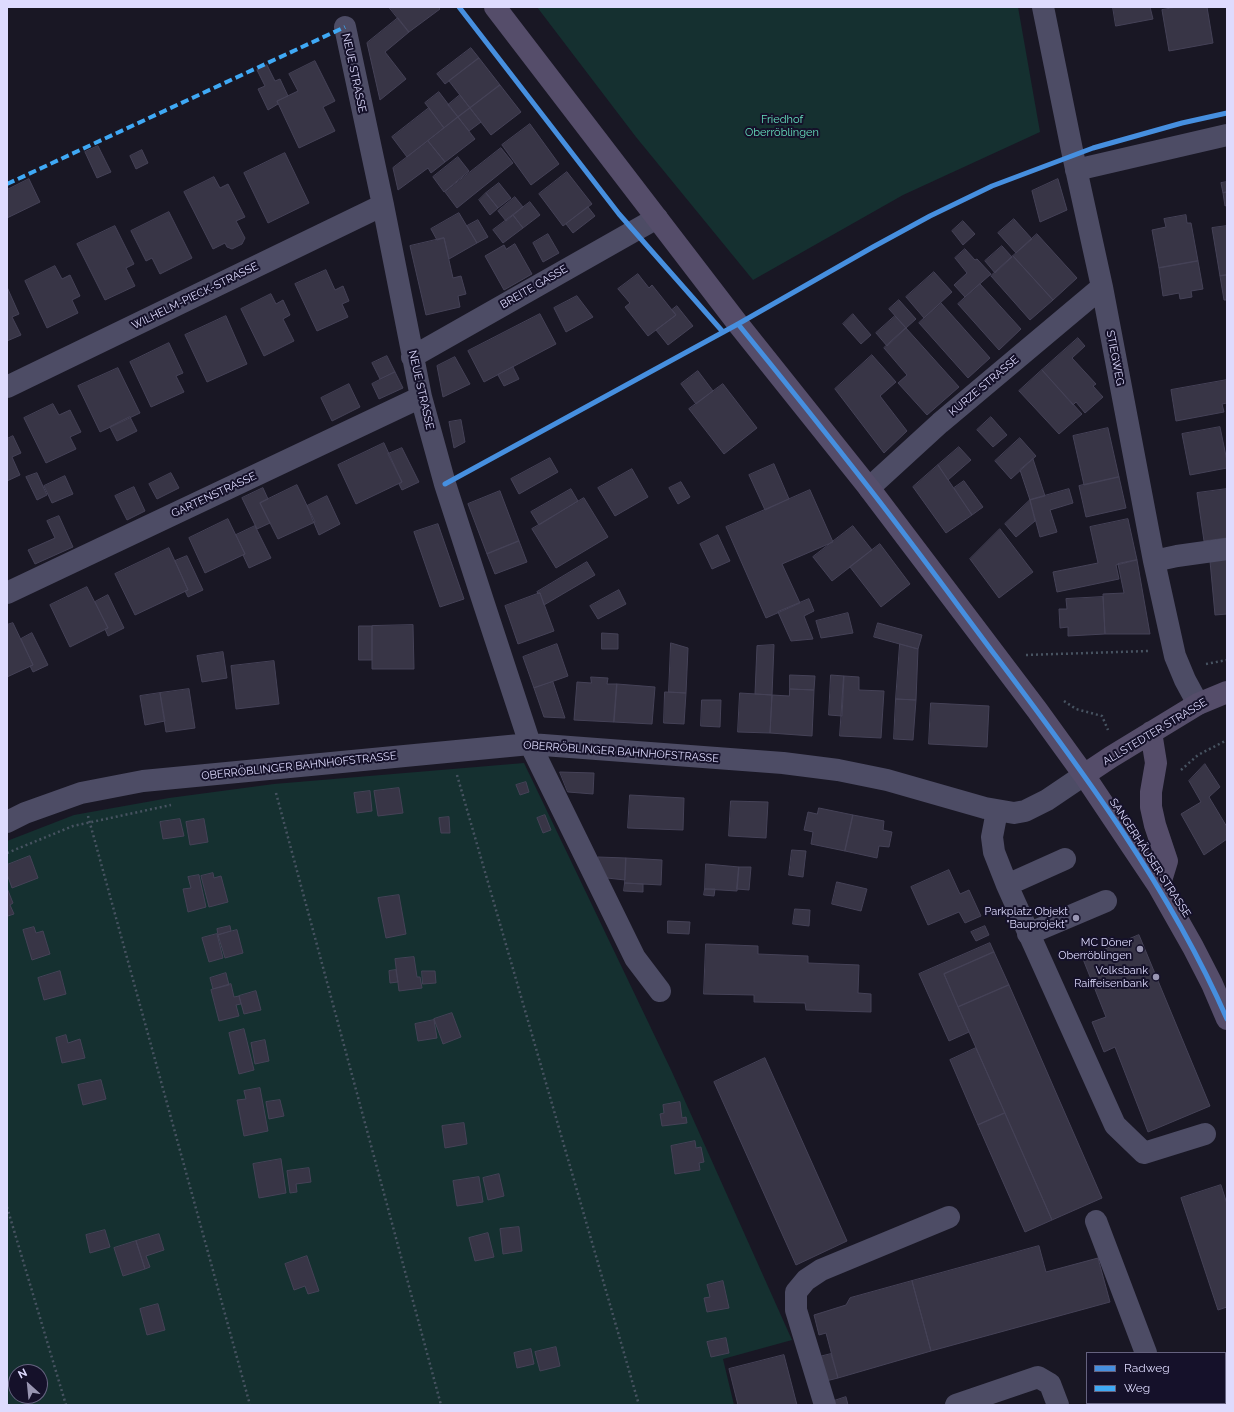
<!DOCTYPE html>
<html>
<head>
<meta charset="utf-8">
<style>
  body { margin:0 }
  #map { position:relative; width:1234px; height:1412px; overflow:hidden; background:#191724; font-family:Raleway,sans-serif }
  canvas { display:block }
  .frame { position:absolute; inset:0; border:8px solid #dedbfe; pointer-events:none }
  .legend { position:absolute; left:1086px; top:1352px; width:140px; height:52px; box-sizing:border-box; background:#15112a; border:1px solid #65627f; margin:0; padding:5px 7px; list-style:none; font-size:12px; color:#dedbfe }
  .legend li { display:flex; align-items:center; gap:8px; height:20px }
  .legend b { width:20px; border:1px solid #65627f }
  .north { position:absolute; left:8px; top:1364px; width:40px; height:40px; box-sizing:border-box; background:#15112a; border:1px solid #65627f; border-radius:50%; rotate:333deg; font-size:11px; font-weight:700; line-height:16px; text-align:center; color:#dedbfe }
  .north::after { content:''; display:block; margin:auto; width:14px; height:18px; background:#9996b2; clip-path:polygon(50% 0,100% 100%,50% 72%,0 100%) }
</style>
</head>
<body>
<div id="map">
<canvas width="1234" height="1412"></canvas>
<div class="frame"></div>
<ul class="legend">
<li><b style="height:5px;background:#468fdf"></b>Radweg</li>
<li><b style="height:5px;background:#3fa9f5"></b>Weg</li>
</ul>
<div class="north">N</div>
</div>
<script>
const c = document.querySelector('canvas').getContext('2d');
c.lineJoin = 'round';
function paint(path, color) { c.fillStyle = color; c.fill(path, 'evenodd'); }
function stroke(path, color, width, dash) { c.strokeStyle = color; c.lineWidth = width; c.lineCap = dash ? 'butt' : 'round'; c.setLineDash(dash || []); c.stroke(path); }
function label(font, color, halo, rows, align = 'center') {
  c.font = font + ' Raleway,sans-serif'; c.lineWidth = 4; c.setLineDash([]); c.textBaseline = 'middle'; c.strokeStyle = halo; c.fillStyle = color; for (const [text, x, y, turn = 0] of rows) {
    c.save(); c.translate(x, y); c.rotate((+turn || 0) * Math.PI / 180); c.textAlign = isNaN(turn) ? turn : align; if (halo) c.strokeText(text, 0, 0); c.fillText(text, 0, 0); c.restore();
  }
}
paint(new Path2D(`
  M537,7H1018L1040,132L903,195L753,280L636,137Z
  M524,763L672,1072L792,1340L723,1359L734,1405H7V841L74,815L169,798L274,784ZM16,1372H40V1396H16Z`), '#153030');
const building = new Path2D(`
  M389,7H438L440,9L409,32Z
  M1113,7H1150L1153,19L1116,26Z
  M1177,7H1207L1213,43L1169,51L1162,10Z
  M398,18L409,32L385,52L406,79L380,100L367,43Z
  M471,48L479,58L445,84L437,74Z
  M479,58L500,85L470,108L449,81Z
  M315,61L335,101L323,107L335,131L299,148L277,101L298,91L289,74Z
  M267,65L275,81L280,79L288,96L277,101L278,104L268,110L258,89L265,86L257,70Z
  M500,85L521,112L491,135L470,108Z
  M439,92L458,117L444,128L425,103Z
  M460,95L470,108L458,117L448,105Z
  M429,108L444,128L407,157L392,137Z
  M470,108L481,122L469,131L458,117Z
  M458,117L475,139L445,162L428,141Z
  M530,124L559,164L531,185L502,145Z
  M428,141L445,162L431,173L428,168L398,190L393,168Z
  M98,146L111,172L97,178L85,152Z
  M501,148L513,163L457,208L445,192Z
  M142,150L148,163L136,169L130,156Z
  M285,153L309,203L268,223L244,173Z
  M458,157L469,171L444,192L433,177Z
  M567,172L592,204L563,226L539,194Z
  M214,177L220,188L228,184L245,217L236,221L245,238L242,244L232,249L227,247L225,243L213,249L184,192Z
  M29,179L40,202L7,218V190Z
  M1058,179L1067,210L1040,222L1032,191Z
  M1227,182V192L1223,193L1221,183Z
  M499,183L511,198L498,208L486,193Z
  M1227,192V205L1225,206L1223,193Z
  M486,193L498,208L490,215L479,200Z
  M515,197L523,207L506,221L498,211Z
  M530,202L540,215L523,228L513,215Z
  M588,207L595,216L573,233L566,224Z
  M169,212L192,258L160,274L152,258L146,261L131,231Z
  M459,213L477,243L449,259L444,238L437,240L431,229Z
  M513,215L523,228L503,243L493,230Z
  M1186,215L1187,223H1191L1198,261L1159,268L1152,230L1166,227L1164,219Z
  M1014,219L1032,239L1016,253L998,233Z
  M478,220L488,237L477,243L467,226Z
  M963,221L975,234L963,245L952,231Z
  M115,226L134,264L126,268L135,286L105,300L77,244Z
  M1227,226V275L1220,276L1212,228Z
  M548,234L559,253L543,262L533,243Z
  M1037,234L1077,278L1053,300L1013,256Z
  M444,238L453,278L461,276L466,294L458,296L460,307L426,315L410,246Z
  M515,244L532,274L504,290L485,256L504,245L506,249Z
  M1002,246L1012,257L995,273L985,261Z
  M965,249L975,260L977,259L991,274L965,297L954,285L967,273L955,258Z
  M1013,256L1053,300L1030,320L991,276Z
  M1198,261L1203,289L1191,291L1192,297L1180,299L1179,293L1163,296L1159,268Z
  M55,266L62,279L70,275L80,296L72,300L78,313L47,328L25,281Z
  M326,270L335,290L343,286L349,301L342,304L348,317L317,331L295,284Z
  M934,272L952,292L924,318L906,297Z
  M638,274L649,288L652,285L676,315L648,336L625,307L630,303L618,289Z
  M1227,275V300H1224L1220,276Z
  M980,284L1021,329L999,350L958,304Z
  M7,287L19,314L12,317L21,335L7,341Z
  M271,294L276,304L283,300L290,315L283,319L294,341L264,356L241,309Z
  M577,296L593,317L566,332L554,308Z
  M899,300L916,319L906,328L889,309Z
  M941,303L990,358L968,378L919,323Z
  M677,306L693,326L668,345L656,330L676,315L672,310Z
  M540,314L556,344L484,382L468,351Z
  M853,314L871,335L861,344L843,324Z
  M226,316L247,364L207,382L185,335Z
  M895,316L906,328L887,346L876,333Z
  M906,328L959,387L927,415L898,383L907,375L884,348Z
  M1078,338L1085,346L1072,358L1096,384L1093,386L1103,397L1085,413L1076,402L1073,405L1042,370Z
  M169,343L183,373L176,376L184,392L151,407L130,362Z
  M872,355L896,382L880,396L907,431L884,453L835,389Z
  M387,356L395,372L380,379L372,363Z
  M455,357L470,384L443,397L437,366Z
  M513,367L519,379L504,386L498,375Z
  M118,368L140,413L100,432L78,386Z
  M1042,370L1082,414L1059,434L1019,391Z
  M698,371L713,391L696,404L681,384Z
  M395,372L403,388L379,399L372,384Z
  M1227,380V403L1222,404L1224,412L1176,421L1171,390Z
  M349,384L360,407L332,421L321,398Z
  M723,384L757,428L724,454L689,409Z
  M53,404L59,415L70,410L81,432L70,437L76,449L46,463L24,418Z
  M130,417L137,431L117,441L110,427Z
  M991,417L1007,435L993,447L977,430Z
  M461,420L465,442L454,448L449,422Z
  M1220,427L1227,461V468L1190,475L1182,434Z
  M1108,428L1119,477L1084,485L1073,436Z
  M13,436L21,453L12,457L20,475L7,481V439Z
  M1020,438L1036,456L1011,479L995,461Z
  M384,443L402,482L356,504L338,465Z
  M959,447L971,460L948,480L938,465Z
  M402,448L419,482L402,490L399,484L402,482L388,454Z
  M550,458L558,472L519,494L511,479Z
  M1033,459L1045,496L1030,500L1020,470Z
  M774,464L789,499L765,510L749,475Z
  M938,465L972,515L946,533L913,487Z
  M632,469L648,497L615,516L598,488Z
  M37,473L47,495L37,500L26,477Z
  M171,473L179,488L157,499L149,484Z
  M65,476L73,494L52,503L44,486Z
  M1119,477L1126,508L1086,517L1079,486Z
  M964,481L983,507L972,515L954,488Z
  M681,482L690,497L678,504L669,488Z
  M297,485L315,522L278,539L260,503Z
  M134,487L145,511L127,520L115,496Z
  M263,488L268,499L260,503L270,523L257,529L242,498Z
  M571,489L578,501L539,525L531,512Z
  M1069,489L1073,503L1050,510L1057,532L1040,537L1030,500Z
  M1227,489V538L1204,541L1197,493Z
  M810,490L833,542L782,564L800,603L766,618L726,527Z
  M500,491L519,541L487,554L468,504Z
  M327,496L340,524L319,535L307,506Z
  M584,498L608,537L556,568L532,529Z
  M1030,500L1035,521L1016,537L1005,524Z
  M59,516L73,547L35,564L28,550L55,538L47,521Z
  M228,519L245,554L205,573L189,538Z
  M1128,519L1137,560L1116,565L1119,579L1057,592L1053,572L1098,563L1090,527Z
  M438,524L464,599L440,607L414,532Z
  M255,526L271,558L249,568L243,555L245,554L236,535Z
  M853,526L872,550L832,581L813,557Z
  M1000,529L1033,572L999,598L970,559Z
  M718,535L730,561L712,569L700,544Z
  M519,541L527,562L495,574L487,554Z
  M880,544L910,584L881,607L850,567Z
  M169,548L188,590L135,615L115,574Z
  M187,556L203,590L188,597L185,591L188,590L175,561Z
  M1227,559V614L1215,615L1210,561Z
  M1137,560L1150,634H1105L1103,594L1124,593L1118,564Z
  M587,562L595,575L544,605L540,593L539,594L537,592Z
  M87,587L108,628L70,647L50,605Z
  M619,590L626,604L598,619L590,606Z
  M540,593L554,631L518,644L505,606Z
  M108,595L124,628L108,636L105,629L108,628L95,602Z
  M1103,597L1105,634L1068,636V627L1060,628L1059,609H1067L1066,599Z
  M809,599L814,611L804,616L813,639L791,641L778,612Z
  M848,613L853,633L821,638L816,621Z
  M13,623L33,665L7,677V625Z
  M878,623L922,635L918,649L874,637Z
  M413,625L414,669H372V626Z
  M359,626H372V660H359Z
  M32,633L48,665L33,672L30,666L33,665L21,639Z
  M602,633L618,634V649H602Z
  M671,643L688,648L686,693L669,692Z
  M557,644L568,676L534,688L523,657Z
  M900,644L918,649L916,700L896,699Z
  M774,645L772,695L755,694L757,646Z
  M223,652L227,678L202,682L197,656Z
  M274,661L279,704L236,709L231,666Z
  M790,675L815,676L814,690L790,689Z
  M831,675L844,676L842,716L829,715Z
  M844,676L859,677V690L884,691L881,738L840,736Z
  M591,677L608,678L607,684H617L614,722L574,720L577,682L591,683Z
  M553,682L565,718L544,717L534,688Z
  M617,684L655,687L652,724L614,722Z
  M189,689L195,728L166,732L160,693Z
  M790,689L814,690L812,736L770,733L772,695L789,696Z
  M665,692L686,693L684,724L664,723Z
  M160,693L165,721L145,725L140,696Z
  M740,693L772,695L770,733L738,732Z
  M896,699L916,700L913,740L894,739Z
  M702,700H721L720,727L701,726Z
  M931,703L989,706L987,747L929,744Z
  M1205,764L1220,787L1209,797L1227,827V839L1204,855L1181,814L1201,802L1189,781Z
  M560,772L594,773L593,794L568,792Z
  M526,782L529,792L520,795L516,785Z
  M399,788L403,813L378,816L374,791Z
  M370,791L372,811L357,813L354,793Z
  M630,795L684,798L683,830L628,828Z
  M731,801L768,802L766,838L729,836Z
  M819,808L853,815L845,851L811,844L813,832L804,830L808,812L817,814Z
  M545,815L551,830L543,833L537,818Z
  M853,815L884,821L883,830L892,832L889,847L879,846L877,858L845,851Z
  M449,817L450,833H441L439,818Z
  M180,819L184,836L163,839L160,822Z
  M204,819L208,842L190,845L186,822Z
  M792,850L806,851L803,877L789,875Z
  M30,856L38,878L12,888L7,874V865Z
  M598,857L626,858L625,880L607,878Z
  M626,858L662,860L661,885L625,883Z
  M706,864L739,867L737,891L705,889Z
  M739,867H751L749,890L737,889Z
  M949,870L960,894L969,890L981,916L965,923L959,912L928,925L911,887Z
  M213,873L214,878L221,876L228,902L209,907L201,876Z
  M199,875L206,907L188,912L183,889L191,888L188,877Z
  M837,882L867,889L861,911L832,904Z
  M625,883L643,884V892L624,891Z
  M7,888L13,903L10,905L14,914L8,916L7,913Z
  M705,889H715L714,896L704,895Z
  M399,895L406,934L386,938L378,898Z
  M795,909L810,910L809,926L793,924Z
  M668,921L690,922L689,934L668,933Z
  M230,926L231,931L218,935L217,929Z
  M985,926L989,935L976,941L971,932Z
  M34,927L36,933L43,931L50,954L32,960L23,930Z
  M237,930L243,953L225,958L218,935Z
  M217,934L223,958L209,962L202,938Z
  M1139,935L1210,1106L1148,1132L1115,1047L1104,1052L1092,1022L1106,1017L1083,959Z
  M990,943L994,952L944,974L969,1032L949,1041L919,974Z
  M706,944L758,946V954L808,956V963L859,965L858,993L871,994V1012L806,1010L805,1003L754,1002V995L704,994Z
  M994,952L1009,985L958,1007L944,974Z
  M414,957L417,977H420L422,988L399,991L395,959Z
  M396,970L398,982L390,983L389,971Z
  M60,971L66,994L44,1000L38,978Z
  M422,971H435L436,983L423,984Z
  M226,973L229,985L213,989L210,978Z
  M231,984L234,997L239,996L241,1004L236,1005L239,1016L219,1021L211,990Z
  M1009,985L1102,1198L1052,1220L958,1007Z
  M256,991L261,1010L244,1014L239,996Z
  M452,1013L461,1037L443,1044L434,1019Z
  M434,1020L437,1038L418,1041L415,1024Z
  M244,1029L254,1070L239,1074L229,1033Z
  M66,1035L68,1043L80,1039L85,1058L62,1063L56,1038Z
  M265,1040L269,1061L255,1064L251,1043Z
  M976,1048L1005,1113L978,1125L950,1060Z
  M765,1058L847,1241L796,1265L714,1082Z
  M101,1080L106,1099L83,1105L78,1085Z
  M260,1088L268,1131L244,1136L237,1100L246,1099L244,1091Z
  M280,1100L284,1116L269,1119L266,1102Z
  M680,1102L682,1118L686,1117L687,1123L662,1126L660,1114L664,1113L663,1105Z
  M1005,1113L1052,1220L1025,1232L978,1125Z
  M464,1123L467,1144L445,1148L442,1126Z
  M695,1141L696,1148L701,1147L704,1162L699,1163L700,1170L675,1174L671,1146Z
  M281,1159L286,1193L259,1198L253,1164Z
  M309,1168L311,1182L296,1184L297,1192L290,1193L287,1171Z
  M499,1174L504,1196L488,1200L483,1178Z
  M479,1177L483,1202L457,1206L453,1181Z
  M1221,1185L1227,1204V1307L1218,1310L1181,1198Z
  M519,1227L522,1251L503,1254L500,1229Z
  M105,1230L110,1247L90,1253L86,1235Z
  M488,1233L494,1257L475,1261L469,1238Z
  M159,1234L164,1250L146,1256L150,1267L145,1269L136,1241Z
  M136,1241L145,1269L123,1276L114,1248Z
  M1039,1246L1046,1272L1098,1258L1110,1302L931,1351L912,1281Z
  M307,1256L319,1291L308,1294L305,1286L294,1290L285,1264Z
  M723,1281L729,1308L707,1312L704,1298L710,1297L707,1285Z
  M912,1281L931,1351L838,1378L826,1333L819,1335L814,1315L846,1305L850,1298Z
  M158,1304L165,1330L147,1335L140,1309Z
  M726,1338L729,1353L711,1357L707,1342Z
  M556,1347L560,1366L540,1371L535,1352Z
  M531,1349L534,1364L517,1368L514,1353Z
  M831,1354L838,1378L826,1381L819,1357Z
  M784,1355L797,1405H738L729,1369Z
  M846,1397L848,1405H835L834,1401Z`);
paint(building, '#383546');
stroke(building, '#454257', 1);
stroke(new Path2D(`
  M1026,655L1149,651
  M1206,664L1227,660
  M1064,701L1076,709L1102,716L1108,730
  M1181,770L1198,755L1227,740
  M457,775L639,1405
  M276,793L441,1405
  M88,816L250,1405
  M7,853L73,826L171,805
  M7,1207L66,1405`), '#475361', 2.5, [2, 3]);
stroke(new Path2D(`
  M1043,7L1073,155L1102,287L1154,561L1175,656L1185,680L1198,704
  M345,27L383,205L421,397L445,484L483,601L530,744L635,958L660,991
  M1076,170L1227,135
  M412,357L657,218
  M7,387L383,205
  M869,488L940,423L1102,287
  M1154,561L1177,556L1227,549
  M7,593L421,397
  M997,811L992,837L994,852L1007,885L1115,1125L1144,1153L1205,1134
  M7,822L25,813L81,793L143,781L530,744L783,763L838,770L887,780L985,808L1014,813L1025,811L1047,800L1084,775
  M1007,885L1065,859
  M1028,934L1106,901
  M1096,1221L1146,1353
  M1166,1403V1405
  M825,1405L796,1310V1292L806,1280L821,1270L949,1217
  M956,1405L1038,1377L1050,1384L1058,1405`), '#4d4c65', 22);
stroke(new Path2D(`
  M495,7L738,324L869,488L1037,710L1084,775L1159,887L1193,947L1212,984L1227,1019
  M1151,732L1156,763L1151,792V807L1155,825L1167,861L1159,887
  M1084,775L1111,757L1198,704L1227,692`), '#554d6a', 22);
stroke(new Path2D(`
  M7,184L345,27`), '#3fa9f5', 4, [8, 4]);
stroke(new Path2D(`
  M459,7L619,214L723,332
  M738,324C782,378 826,433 869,488C912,543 953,599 995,655C1082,770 1169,887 1227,1019
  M445,484L738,324L873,247L930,216L992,186L1093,148L1182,123L1227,113`), '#468fdf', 5);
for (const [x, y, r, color] of [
  [1076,918,4,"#9996b2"],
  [1140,949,4,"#9996b2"],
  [1156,977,4,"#9996b2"]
]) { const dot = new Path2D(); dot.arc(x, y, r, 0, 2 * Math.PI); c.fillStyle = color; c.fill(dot); stroke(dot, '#15112a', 1.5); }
label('11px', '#dedbfe', '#15112a', [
  ["NEUE STRASSE",354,73,78],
  ["BREITE GASSE",534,287,-30],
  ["WILHELM-PIECK-STRASSE",195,296,-26],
  ["STIEGWEG",1115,358,79],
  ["KURZE STRASSE",984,386,-40],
  ["NEUE STRASSE",421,390,77],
  ["GARTENSTRASSE",214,495,-25],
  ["ALLSTEDTER STRASSE",1155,732,-31],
  ["OBERRÖBLINGER BAHNHOFSTRASSE",621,752,4],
  ["OBERRÖBLINGER BAHNHOFSTRASSE",299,766,-6],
  ["SANGERHÄUSER STRASSE",1150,858,57]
]);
label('11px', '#66dfbd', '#15112a', [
  ["Friedhof",782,120],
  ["Oberröblingen",782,133]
]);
label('11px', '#dedbfe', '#15112a', [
  ["Parkplatz Objekt",1068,912],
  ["\"Bauprojekt\"",1068,925],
  ["MC Döner",1132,943],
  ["Oberröblingen",1132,956],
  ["Volksbank",1148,971],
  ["Raiffeisenbank",1148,984]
], 'right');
</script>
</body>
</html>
